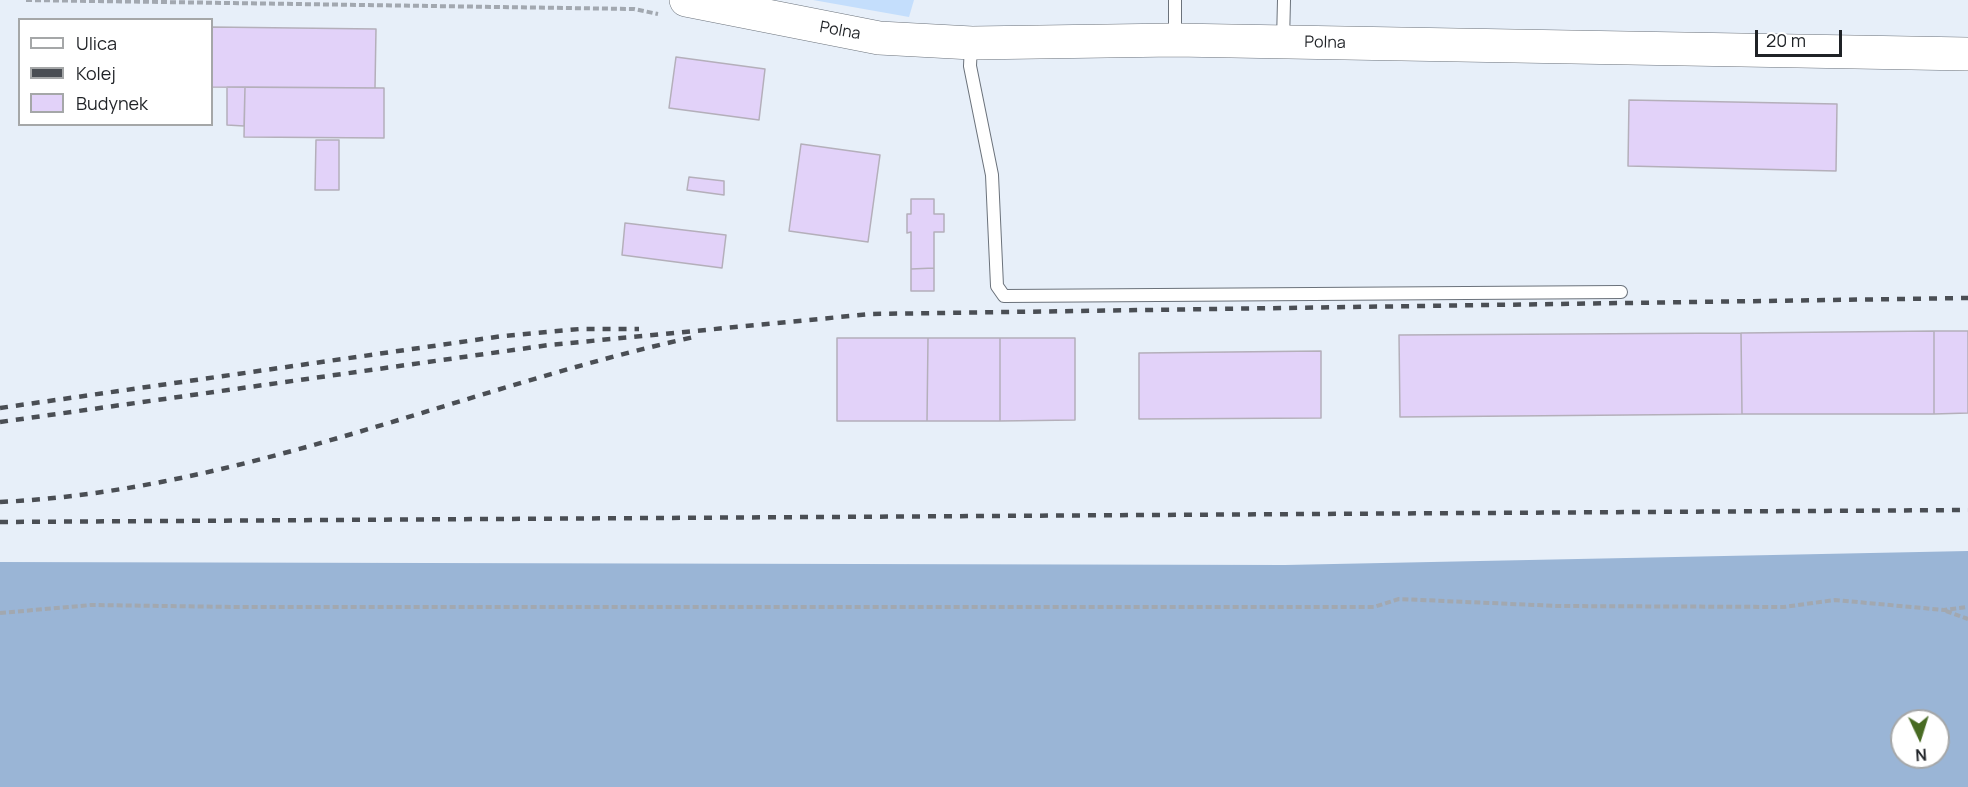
<!DOCTYPE html>
<html>
<head>
<meta charset="utf-8">
<style>
  body { margin:0 }
  #map { position:relative; width:1968px; height:787px; overflow:hidden; background:#e7eff9; font-family:Manrope,sans-serif }
  canvas { display:block }
  .legend { position:absolute; left:18px; top:18px; width:195px; height:108px; box-sizing:border-box; background:#fff; border:2px solid #a5a7a8; margin:0; padding:8px 10px; list-style:none; font-size:18px; color:#1f2226 }
  .legend li { display:flex; align-items:center; gap:12px; height:30px }
  .legend b { width:30px; border:2px solid #a5a7a8 }
  .north { position:absolute; left:1890px; top:709px; width:60px; height:60px; box-sizing:border-box; background:#fff; border:2px solid #a5a7a8; border-radius:50%; rotate:176deg; font-size:16px; font-weight:700; line-height:24px; text-align:center; color:#1f2226 }
  .north::after { content:''; display:block; margin:auto; width:21px; height:27px; background:#486b23; clip-path:polygon(50% 0,100% 100%,50% 72%,0 100%) }
  .scale { position:absolute; left:1755px; top:30px; width:87px; height:27px; box-sizing:border-box; border:3px solid #1f2226; border-top:0; padding-left:8px; font-size:18px; line-height:21px; white-space:nowrap; color:#1f2226; -webkit-text-stroke:4px #fff; paint-order:stroke }
</style>
</head>
<body>
<div id="map">
<canvas width="1968" height="787"></canvas>
<ul class="legend">
<li><b style="height:8px;background:#fff"></b>Ulica</li>
<li><b style="height:8px;background:#4a4e54"></b>Kolej</li>
<li><b style="height:16px;background:#e2d2f9"></b>Budynek</li>
</ul>
<div class="north">N</div>
<div class="scale">20 m</div>
</div>
<script>
const c = document.querySelector('canvas').getContext('2d');
c.lineJoin = 'round';
function paint(path, color) { c.fillStyle = color; c.fill(path, 'evenodd'); }
function stroke(path, color, width, dash) { c.strokeStyle = color; c.lineWidth = width; c.lineCap = dash ? 'butt' : 'round'; c.setLineDash(dash || []); c.stroke(path); }
function label(font, color, halo, rows, align = 'center') {
  c.font = font + ' Manrope,sans-serif'; c.lineWidth = 5; c.setLineDash([]); c.textBaseline = 'middle'; c.strokeStyle = halo; c.fillStyle = color; for (const [text, x, y, turn = 0] of rows) {
    c.save(); c.translate(x, y); c.rotate((+turn || 0) * Math.PI / 180); c.textAlign = isNaN(turn) ? turn : align; if (halo) c.strokeText(text, 0, 0); c.fillText(text, 0, 0); c.restore();
  }
}
paint(new Path2D(`
  M813,0H914L909,17Z`), '#c4defc');
paint(new Path2D(`
  M1968,551V787H0V562L1285,565ZM1902,721H1938V757H1902Z`), '#9ab5d6');
const building = new Path2D(`
  M212,27L376,29L375,88L212,87Z
  M676,57L765,69L759,120L669,108Z
  M227,87H245L244,126L227,125Z
  M245,87L384,88V138L244,137Z
  M1629,100L1837,104L1836,171L1628,166Z
  M316,140H339V190H315Z
  M801,144L880,155L868,242L789,231Z
  M689,177L724,181V195L687,190Z
  M911,199H934V214H944V232H934V268L911,269V232L907,233V214H911Z
  M625,223L726,235L722,268L622,255Z
  M934,268V291H911V269Z
  M1934,331V414H1742L1741,333Z
  M1934,331H1968V413L1934,414Z
  M1741,333L1742,414L1400,417L1399,335Z
  M837,338H928L927,421H837Z
  M928,338H1000V421H927Z
  M1000,338H1075V420L1000,421Z
  M1321,351V418L1139,419V353Z`);
paint(building, '#e2d2f9');
stroke(building, '#b4afba', 1.5);
const lane = new Path2D(`
  M1175,39V0
  M1283,41L1284,0
  M971,44L970,66L992,175L997,286L1004,296L1621,292`);
const secondary = new Path2D(`
  M686,0L879,38L972,43L1175,40L1968,54`);
stroke(lane, '#6b727b', 14);
stroke(secondary, '#6b727b', 34);
stroke(new Path2D(`
  M26,0L634,9L658,14
  M1946,611L1968,619
  M0,613L91,605L237,607H1374L1399,599L1558,606L1784,607L1835,600L1944,610L1968,607`), '#a2a8b0', 4, [6, 3]);
stroke(lane, '#fff', 12);
stroke(secondary, '#fff', 33);
stroke(new Path2D(`
  M0,408L503,336L580,329H639
  M0,422L549,345L871,314L1968,298
  M0,502C240,491 462,388 694,337
  M0,522L1968,510`), '#4a4e54', 4.5, [8, 8]);
label('16px', '#1f2226', '#fff', [
  ["Polna",840,31,10],
  ["Polna",1325,43,1]
]);
</script>
</body>
</html>
